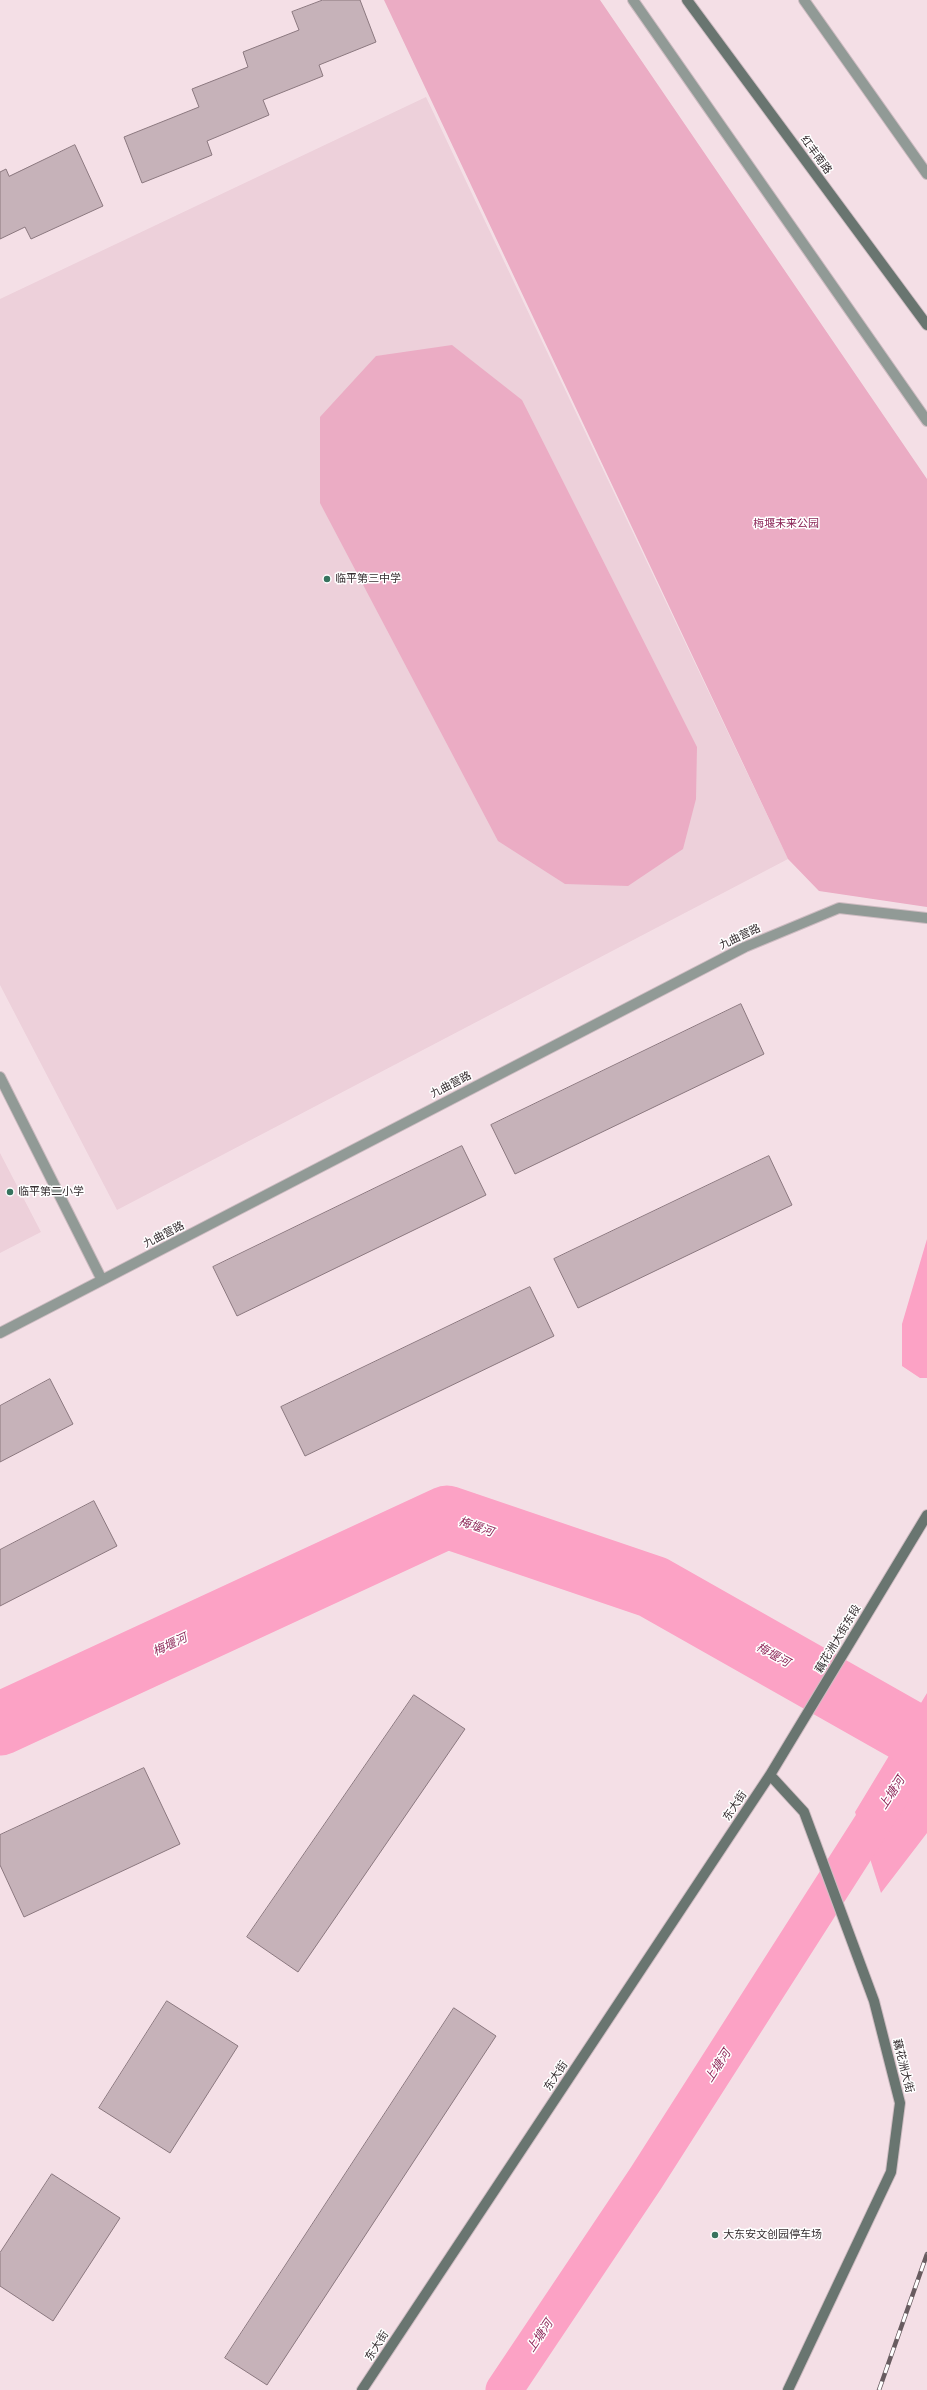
<!DOCTYPE html>
<html>
<head>
<meta charset="utf-8">
<style>
  body { margin:0 }
  canvas { display:block; background:#f4dfe6 }
</style>
</head>
<body>
<canvas width="927" height="2390"></canvas>
<script>
const c = document.querySelector('canvas').getContext('2d');
c.lineJoin = 'round';
function paint(path, color) { c.fillStyle = color; c.fill(path, 'evenodd'); }
function stroke(path, color, width, dash) { c.strokeStyle = color; c.lineWidth = width; c.lineCap = dash ? 'butt' : 'round'; c.setLineDash(dash || []); c.stroke(path); }
function label(font, color, halo, rows, align = 'center') {
  c.font = font + ' Rubik,"Noto Sans SC",sans-serif'; c.lineWidth = 3; c.setLineDash([]); c.textBaseline = 'middle'; c.strokeStyle = halo; c.fillStyle = color; for (const [text, x, y, turn = 0] of rows) {
    c.save(); c.translate(x, y); c.rotate((+turn || 0) * Math.PI / 180); c.textAlign = isNaN(turn) ? turn : align; if (halo) c.strokeText(text, 0, 0); c.fillText(text, 0, 0); c.restore();
  }
}
paint(new Path2D(`
  M426,97L788,859L117,1210L0,985V299Z
  M0,1153L41,1232L0,1253Z`), '#edd0da');
paint(new Path2D(`
  M384,0H600L927,479V907L819,891L788,859Z
  M452,345L522,400L697,747L696,799L683,849L628,886L565,884L498,841L320,503V417L376,356Z`), '#ebacc4');
paint(new Path2D(`
  M927,1239V1378H920L902,1366V1324Z
  M927,1693V1833L881,1893L855,1812Z`), '#fca2c5');
stroke(new Path2D(`
  M504,2390L646,2178L927,1738`), '#fca2c5', 37);
stroke(new Path2D(`
  M0,1724L447,1517L653,1587L925,1741`), '#fca2c5', 63);
const building = new Path2D(`
  M323,0H360L376,42L319,65L323,76L263,100L269,115L207,141L212,155L142,183L124,137L199,107L192,89L248,67L243,52L299,30L292,12Z
  M75,145L103,206L31,239L25,227L0,239V172L6,169L9,176Z
  M741,1004L764,1054L515,1174L491,1125Z
  M462,1146L486,1195L237,1316L213,1267Z
  M769,1156L792,1205L578,1308L554,1259Z
  M530,1287L554,1336L305,1456L281,1407Z
  M50,1379L73,1424L0,1462V1406Z
  M94,1501L117,1546L0,1606V1550Z
  M414,1695L465,1729L298,1972L247,1937Z
  M144,1768L180,1844L24,1917L0,1865V1835Z
  M167,2001L238,2046L170,2153L99,2108Z
  M454,2008L496,2036L267,2385L225,2358Z
  M52,2174L120,2218L53,2321L0,2286V2253Z`);
paint(building, '#c6b2b9');
stroke(building, '#8b787f', 1);
const street = new Path2D(`
  M633,0L927,421
  M804,0L927,174
  M0,1077L102,1280
  M0,1333L745,947L839,908L927,918`);
const secondary = new Path2D(`
  M687,0L927,325
  M770,1775L804,1812L874,2001L900,2103L891,2172L788,2390
  M362,2390L770,1775L927,1515`);
stroke(street, '#cebcc2', 12);
stroke(secondary, '#cebcc2', 12);
stroke(street, '#919a96', 10);
stroke(secondary, '#697570', 10);
const rail = new Path2D(`
  M879,2390L927,2254`);
stroke(rail, '#685c60', 4.5);
stroke(rail, '#fff', 3, [9]);
for (const [x, y, r, color] of [
  [327,579,4,"#37735e"],
  [10,1192,4,"#37735e"],
  [715,2235,4,"#37735e"]
]) { const dot = new Path2D(); dot.arc(x, y, r, 0, 2 * Math.PI); c.fillStyle = color; c.fill(dot); stroke(dot, '#fff', 1.5); }
label('11px', '#362e31', '#fff', [
  ["红丰南路",816,155,54],
  ["九曲营路",740,937,-25],
  ["九曲营路",451,1085,-27],
  ["九曲营路",164,1235,-27],
  ["藕花洲大街东段",838,1639,-59],
  ["东大街",735,1806,-56],
  ["藕花洲大街",903,2066,76],
  ["东大街",556,2076,-56],
  ["东大街",377,2346,-57]
]);
label('11px', '#8a2456', '#fff', [
  ["梅堰未来公园",786,524]
]);
label('11px', '#362e31', '#fff', [
  ["临平第三中学",335,579],
  ["临平第二小学",18,1192],
  ["大东安文创园停车场",723,2235]
], 'left');
label('italic 12px', '#8f295a', '#fff', [
  ["梅堰河",476,1527,19],
  ["梅堰河",170,1645,-25],
  ["梅堰河",773,1655,29],
  ["上塘河",892,1793,-57],
  ["上塘河",718,2066,-57],
  ["上塘河",540,2336,-56]
]);
</script>
</body>
</html>
